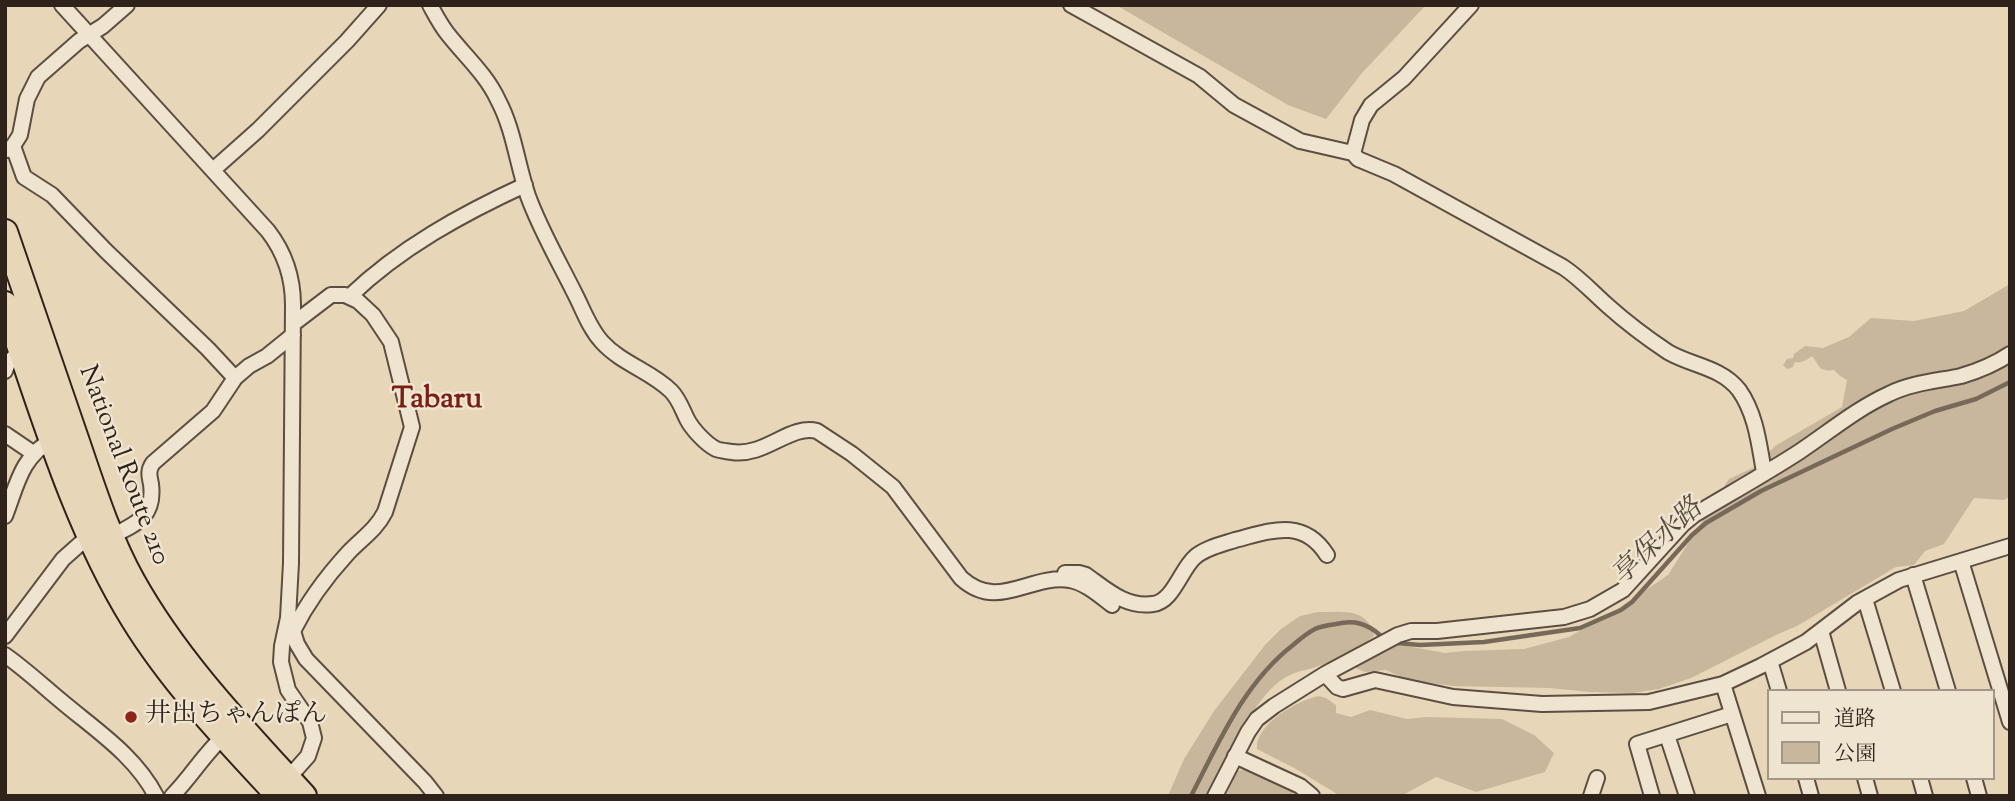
<!DOCTYPE html>
<html>
<head>
<meta charset="utf-8">
<style>
  body { margin:0 }
  #map { position:relative; width:2015px; height:801px; overflow:hidden; background:#e7d6b7; font-family:"Sorts Mill Goudy","Noto Serif JP",serif }
  canvas { display:block }
  .frame { position:absolute; inset:0; border:7px solid #2e221b; pointer-events:none }
  .legend { position:absolute; left:1767px; top:689px; width:228px; height:91px; box-sizing:border-box; background:#efe4d0; border:2px solid #a29688; margin:0; padding:9px 12px; list-style:none; font-size:21px; color:#2e221b }
  .legend li { display:flex; align-items:center; gap:14px; height:35px }
  .legend b { width:35px; border:2px solid #a29688 }
</style>
</head>
<body>
<div id="map">
<canvas width="2015" height="801"></canvas>
<div class="frame"></div>
<ul class="legend">
<li><b style="height:9px;background:#efe4d0"></b>道路</li>
<li><b style="height:19px;background:#c8b79c"></b>公園</li>
</ul>
</div>
<script>
const c = document.querySelector('canvas').getContext('2d');
c.lineJoin = 'round';
function paint(path, color) { c.fillStyle = color; c.fill(path, 'evenodd'); }
function stroke(path, color, width, dash) { c.strokeStyle = color; c.lineWidth = width; c.lineCap = dash ? 'butt' : 'round'; c.setLineDash(dash || []); c.stroke(path); }
function label(font, color, halo, rows, align = 'center') {
  c.font = font + ' "Sorts Mill Goudy","Noto Serif JP",serif'; c.lineWidth = 5; c.setLineDash([]); c.textBaseline = 'middle'; c.strokeStyle = halo; c.fillStyle = color; for (const [text, x, y, turn = 0] of rows) {
    c.save(); c.translate(x, y); c.rotate((+turn || 0) * Math.PI / 180); c.textAlign = isNaN(turn) ? turn : align; if (halo) c.strokeText(text, 0, 0); c.fillText(text, 0, 0); c.restore();
  }
}
paint(new Path2D(`
  M1116,5H1426L1362,73L1326,119L1288,105Z
  M2010,284V497L2003,500L1974,498L1944,544L1925,551L1914,565L1896,567L1797,626L1778,634L1691,678L1659,689L1632,693L1590,692L1549,688L1454,686L1407,680L1386,670L1365,672L1356,668L1368,656L1390,643L1445,653L1464,651L1524,649L1569,637L1616,610L1668,575L1729,479L1757,466L1775,446L1842,407L1847,380L1840,376L1834,370C1818,372 1820,366 1812,356C1808,359 1801,364 1795,362L1793,367L1787,369L1783,365L1787,359L1793,358L1794,354L1805,346L1823,348L1849,337L1871,318L1914,321L1964,311Z
  M1318,612C1342,612 1368,607 1374,636C1357,651 1334,660 1313,668C1306,670 1299,671 1292,674C1254,690 1229,760 1209,796H1168L1184,759L1214,711L1265,645L1281,629L1300,616Z
  M1318,696L1326,698L1336,705V713L1351,717L1370,710L1407,719L1427,717L1502,719L1534,735L1554,753L1545,772L1476,792L1436,777L1401,796L1337,794L1296,769L1257,749C1255,724 1297,701 1318,696Z
  M1248,769L1292,791L1294,796H1226L1237,771Z`), '#c8b79c');
stroke(new Path2D(`
  M1397,643L1420,645L1484,642L1580,628L1621,610L1632,602L1692,535L1706,523L1761,491L1892,429L1935,411L1976,399L2010,382
  M1191,796C1219,742 1244,683 1293,645C1300,639 1307,633 1315,629C1321,626 1329,625 1336,624C1354,620 1366,623 1380,635`), '#776959', 4.5);
const minor = new Path2D(`
  M62,5L268,231C285,253 293,276 293,305L291,563L288,618L282,646L281,662L288,690L310,722L314,738L308,756L283,784
  M430,5C435,14 440,24 447,33C464,55 486,74 498,100C514,130 517,164 528,196C540,229 558,260 574,292C583,309 589,328 602,342C622,364 651,371 671,391C679,399 682,409 687,419C692,429 706,444 716,449C721,451 727,451 732,452C765,457 790,424 817,431L852,454L893,487L961,578C998,612 1029,574 1070,580C1086,583 1100,596 1112,605
  M1071,5L1199,76L1234,105L1300,141L1348,152L1354,150L1362,120L1371,105L1404,78L1471,5
  M13,146L24,177L52,195L106,251L208,349L235,378
  M7,150L13,146L20,135L27,99L38,77L79,41L103,26L127,5
  M1352,152L1358,159L1394,174L1563,267C1580,278 1593,293 1608,306C1627,323 1647,338 1668,352C1692,366 1721,367 1739,390C1756,414 1759,444 1764,472
  M213,170L258,130L347,41L379,5
  M350,296C400,248 462,214 525,185
  M5,371L8,363L21,350
  M5,434L33,453
  M5,516C17,485 21,457 52,440
  M112,536C138,523 155,516 151,484C149,475 148,470 153,463L213,411L235,378L249,366L267,356L293,335
  M1961,561L2010,722
  M1065,573H1079L1086,575C1107,590 1126,608 1153,604C1173,602 1181,569 1195,557C1205,548 1223,544 1235,540C1270,531 1303,517 1327,555
  M1913,575L1948,691
  M1865,599L1893,691
  M293,631L297,644L306,659L425,782L436,796
  M1821,631L1838,691
  M285,633L293,631C307,603 326,577 348,553C361,539 376,530 385,512L412,427L391,342L373,315L358,301L345,295H331L293,324
  M5,636L63,559L90,535
  M5,655C25,669 42,685 60,700C94,729 135,755 156,796
  M1770,661L1779,691
  M1325,674L1337,687L1343,689L1375,680L1453,697L1542,704L1649,702L1723,684L1761,666L1806,642L1857,603L1899,580L2010,546
  M1723,684L1758,796
  M1667,735L1687,796
  M1235,756L1300,786L1312,796
  M1806,778L1811,796
  M1865,778L1870,796
  M1920,778L1925,796
  M1974,778L1979,796
  M172,796C191,777 204,754 224,736
  M1215,796L1248,732L1257,719L1274,706L1325,674L1398,635L1411,631H1437L1564,617L1590,609L1623,590L1683,524L1694,515C1729,494 1765,474 1799,452C1829,432 1856,409 1889,394C1911,383 1937,381 1961,376C1978,371 1995,364 2010,354
  M1591,796L1597,778
  M1652,796L1637,744L1732,714`);
const trunk = new Path2D(`
  M5,232C28,299 51,366 74,433C91,482 107,535 132,580C177,661 242,728 304,796
  M5,304C42,410 74,523 133,619C173,684 227,740 279,796`);
stroke(minor, '#5c4f42', 18);
stroke(trunk, '#2e221b', 28);
stroke(minor, '#efe4d0', 14);
stroke(trunk, '#e7d6b7', 24);
for (const [x, y, r, color] of [
  [131,717,7,"#8f2418"]
]) { const dot = new Path2D(); dot.arc(x, y, r, 0, 2 * Math.PI); c.fillStyle = color; c.fill(dot); stroke(dot, '#efe4d0', 2.5); }
label('26px', '#2e221b', '#efe4d0', [
  ["National Route 210",122,466,69]
]);
label('26px', '#2e221b', '#efe4d0', [
  ["井出ちゃんぽん",145,717]
], 'left');
label('italic 28px', '#594c3f', '#efe4d0', [
  ["享保水路",1659,544,-43]
]);
label('bold 30px', '#7a1f14', '#efe4d0', [
  ["Tabaru",437,402]
]);
</script>
</body>
</html>
